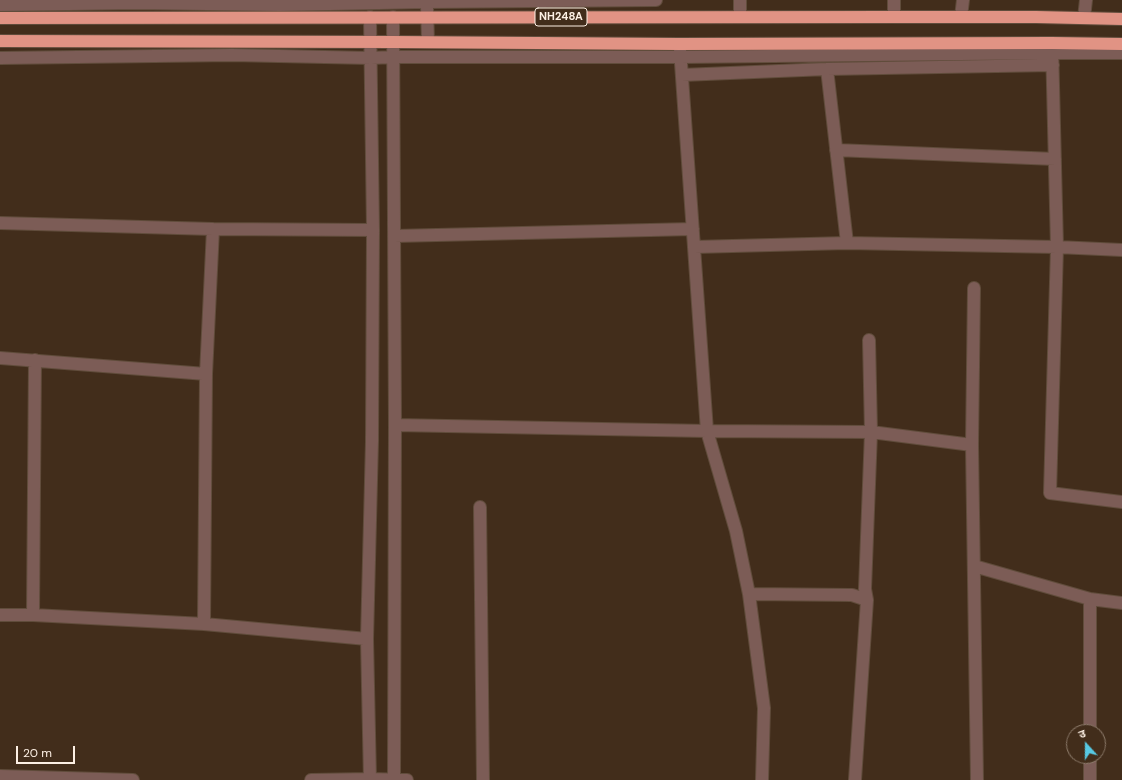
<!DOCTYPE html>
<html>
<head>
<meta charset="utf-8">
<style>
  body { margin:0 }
  #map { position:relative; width:1122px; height:780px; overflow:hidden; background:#422d1b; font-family:"DM Sans","Noto Sans Devanagari",sans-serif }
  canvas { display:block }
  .north { position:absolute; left:1066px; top:724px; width:40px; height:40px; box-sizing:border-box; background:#422d1b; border:1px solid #8d7b6b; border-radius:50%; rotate:339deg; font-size:11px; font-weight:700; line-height:16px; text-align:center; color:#fdf0e4 }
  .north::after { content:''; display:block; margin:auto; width:14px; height:18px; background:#57c9e3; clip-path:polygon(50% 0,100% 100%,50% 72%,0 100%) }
  .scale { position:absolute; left:16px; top:746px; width:59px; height:18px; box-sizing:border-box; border:2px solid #fdf0e4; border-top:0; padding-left:5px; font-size:12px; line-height:14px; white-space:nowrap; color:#fdf0e4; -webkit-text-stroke:3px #422d1b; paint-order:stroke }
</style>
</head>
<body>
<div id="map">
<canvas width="1122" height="780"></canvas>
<div class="north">उ</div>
<div class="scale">20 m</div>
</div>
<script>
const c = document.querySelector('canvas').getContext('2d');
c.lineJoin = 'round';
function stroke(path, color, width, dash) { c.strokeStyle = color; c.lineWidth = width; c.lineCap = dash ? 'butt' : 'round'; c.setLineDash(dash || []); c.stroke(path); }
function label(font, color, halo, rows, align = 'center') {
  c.font = font + ' "DM Sans",sans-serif'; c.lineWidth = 3; c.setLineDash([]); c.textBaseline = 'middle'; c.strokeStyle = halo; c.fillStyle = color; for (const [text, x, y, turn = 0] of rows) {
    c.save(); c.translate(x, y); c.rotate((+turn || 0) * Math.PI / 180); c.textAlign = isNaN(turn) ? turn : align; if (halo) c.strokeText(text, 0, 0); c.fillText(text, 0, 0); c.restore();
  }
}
const minor = new Path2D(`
  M740,0V17
  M894,0V17
  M0,5L136,3L280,5L427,2L656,0
  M427,7L428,42
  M370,17L373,230L372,441L367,639L370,780
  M393,17L395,425L394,780
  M961,17L963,0
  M1084,18L1086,0
  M1052,45L1057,247L1050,493L1122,502
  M680,49L707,431L736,531L749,594L764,708L762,780
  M0,58L232,55L371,58L393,57H680L1053,53H1122
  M827,69L847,243
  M682,75L827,69L1053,65
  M836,150L1055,159
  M0,223L213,229L373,230
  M394,236L693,229
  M694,247L847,243L1057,247L1122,250
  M974,288L972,445L977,780
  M0,358L206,374
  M395,425L707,431L871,432L972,445
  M480,507L483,780
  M974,566L1090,599L1122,603
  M749,594L852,595L867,600L855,780
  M1090,599V732
  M867,600L865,589L871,432L869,340
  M0,615H33L204,624L367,639
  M33,615L35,360
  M204,624L206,374L213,229
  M1090,756V780
  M0,776L133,780
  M311,780L370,779L407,780`);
const highway = new Path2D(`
  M0,18L894,17H1036L1122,19
  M0,41L393,42L679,44L1052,43L1122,44`);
stroke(minor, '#604c3b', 14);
stroke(highway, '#604c3b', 14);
stroke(minor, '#7c5c56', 12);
stroke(highway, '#e19384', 12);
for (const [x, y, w] of [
  [561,17,52]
]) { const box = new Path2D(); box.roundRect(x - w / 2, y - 9, w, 18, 3); c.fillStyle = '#422d1b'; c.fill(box); stroke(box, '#fdf0e4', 1); }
label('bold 11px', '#fdf0e4', null, [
  ["NH248A",561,17]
]);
</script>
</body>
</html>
